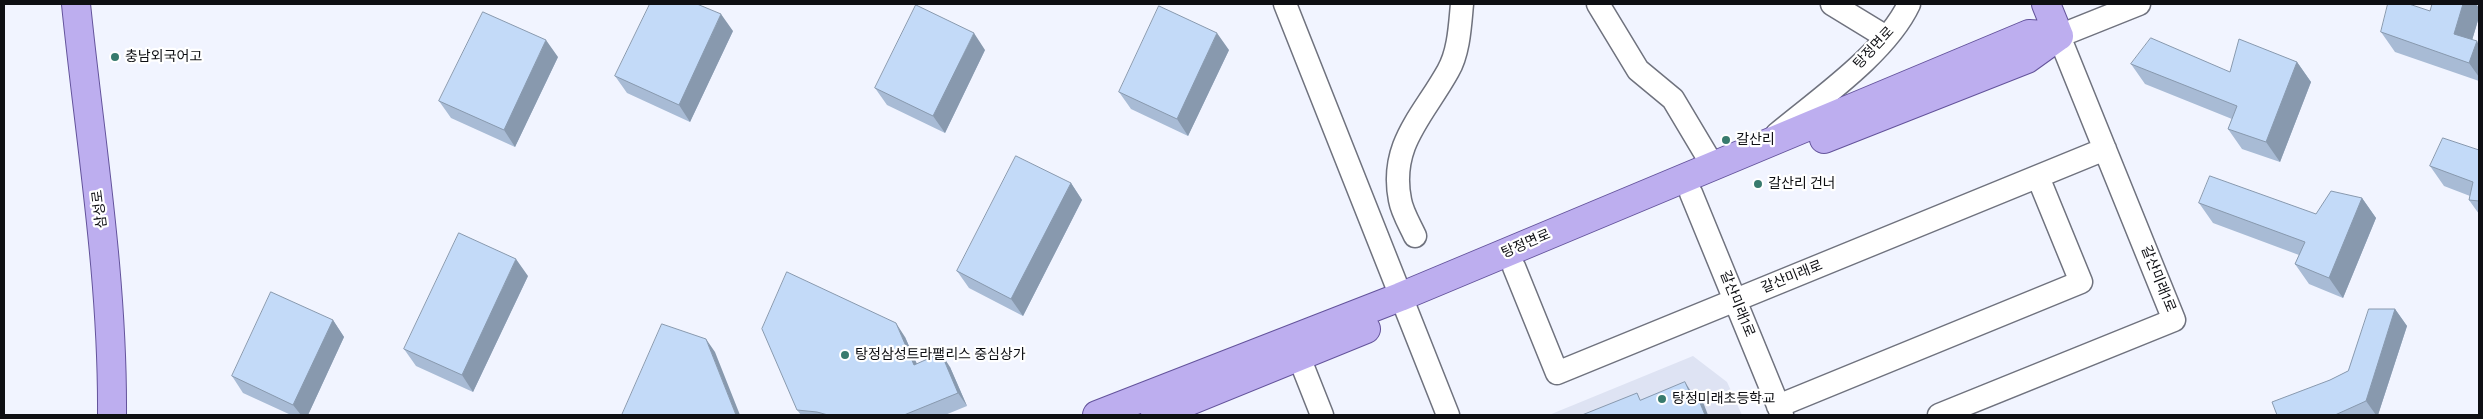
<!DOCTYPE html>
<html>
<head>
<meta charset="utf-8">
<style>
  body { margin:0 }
  #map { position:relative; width:2483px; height:419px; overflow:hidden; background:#f1f4ff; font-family:"Fira Sans Condensed",sans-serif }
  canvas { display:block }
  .frame { position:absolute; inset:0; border:5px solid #0e0f13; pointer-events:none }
</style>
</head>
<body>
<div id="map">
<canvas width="2483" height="419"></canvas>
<div class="frame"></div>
</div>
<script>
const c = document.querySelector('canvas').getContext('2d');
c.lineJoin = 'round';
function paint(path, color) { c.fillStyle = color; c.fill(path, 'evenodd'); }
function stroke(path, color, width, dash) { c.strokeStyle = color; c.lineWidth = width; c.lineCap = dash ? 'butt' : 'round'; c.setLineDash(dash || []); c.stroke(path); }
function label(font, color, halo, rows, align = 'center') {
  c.font = font + ' "Fira Sans Condensed","Noto Sans KR",sans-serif'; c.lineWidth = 4.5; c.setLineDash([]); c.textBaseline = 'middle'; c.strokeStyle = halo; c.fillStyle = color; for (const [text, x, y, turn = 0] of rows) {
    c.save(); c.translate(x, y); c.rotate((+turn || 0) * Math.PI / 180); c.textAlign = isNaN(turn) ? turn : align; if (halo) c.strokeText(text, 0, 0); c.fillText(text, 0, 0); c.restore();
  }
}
paint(new Path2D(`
  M1693,356L1727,382L1742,415H1549Z`), '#dee3f3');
const minor = new Path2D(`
  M1285,4L1448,415
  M1598,4L1638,70L1673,99L1713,166
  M1832,4L1886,37
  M1777,134C1819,99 1886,53 1909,4
  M1691,193L1782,415
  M1415,236C1410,225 1402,212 1400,200C1389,145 1423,116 1448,71C1459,52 1460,25 1462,4
  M1514,267L1557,373L2105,149
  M1299,357L1322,415
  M1778,406L2081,282L2038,177
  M1939,415L2174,320L2059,36L2139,4`);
const major = new Path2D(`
  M76,4C90,141 113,277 112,415
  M2046,4L2059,36
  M1824,139L2027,59L2059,36
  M1097,415L1400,297L2029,34L2059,36
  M1155,415L1366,329`);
stroke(minor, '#6f727e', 25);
stroke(major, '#63539b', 30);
stroke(minor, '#fff', 22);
stroke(major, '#bdaeef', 28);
paint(new Path2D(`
  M2476,4L2479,8V17L2472,40L2479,45V81L2395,52L2381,32L2430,11Z
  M733,31L690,122L627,93L615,76Z
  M985,50L945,133L887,105L875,88Z
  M1229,50L1188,136L1131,109L1119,92Z
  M558,57L515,147L451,118L439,101Z
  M2297,62L2311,82L2280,162L2242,149L2228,129L2232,119L2145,84L2131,64L2230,72Z
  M2479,149V214L2469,200L2470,196L2444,186L2430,166Z
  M1071,183L1082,200L1023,316L969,288L957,271Z
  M2362,198L2376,218L2343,298L2309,284L2295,264L2299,255L2213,223L2199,203L2316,214Z
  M528,276L473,392L416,366L404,349Z
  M2395,309L2407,326L2378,415H2277L2330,380L2348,371Z
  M333,320L344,337L308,415H291L243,393L232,376Z
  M905,337L917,364L950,367L967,406L945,415H801L797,410Z`), '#a8bbd5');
paint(new Path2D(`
  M2463,4H2476L2479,8V17L2468,54L2454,34Z
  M721,14L733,31L690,122L679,105Z
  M974,33L985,50L945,133L933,116Z
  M1217,33L1229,50L1188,136L1177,119Z
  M546,40L558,57L515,147L504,130Z
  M2477,41L2479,45V77L2469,63Z
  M2297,62L2311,82L2280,162L2266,142Z
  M1071,183L1082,200L1023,316L1011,299Z
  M2362,198L2376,218L2343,298L2329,278Z
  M516,259L528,276L473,392L462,375Z
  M2395,309L2407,326L2378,415H2376L2366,401Z
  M333,320L344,337L308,415H301L293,405Z
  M896,323L905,337L923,378L914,365Z
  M706,339L715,352L740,415H736Z
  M941,353L950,367L967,406L958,393Z
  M1685,382L1692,393H1690Z
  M1695,391L1703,402L1708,415H1705Z`), '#8899ae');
const building = new Path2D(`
  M650,4H697L721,14L679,105L615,76Z
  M2388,4H2409L2430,11L2432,4H2463L2454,34L2477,41L2469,63L2381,32Z
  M916,5L974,33L933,116L875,88Z
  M1159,6L1217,33L1177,119L1119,92Z
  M483,12L546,40L504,130L439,101Z
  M2151,38L2230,72L2239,39L2297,62L2266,142L2228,129L2237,106L2131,64Z
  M2443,138L2479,150V149V201L2469,200L2473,182L2430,166Z
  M1016,156L1071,183L1011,299L957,271Z
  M2210,176L2316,214L2331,191L2362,198L2329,278L2295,264L2305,242L2199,203Z
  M459,233L516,259L462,375L404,349Z
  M787,272L896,323L914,365L941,353L958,393L904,415H828L817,412L797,410L762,329Z
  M271,292L333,320L293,405L232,376Z
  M2369,309H2395L2366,401L2335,415H2277L2272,402L2330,380L2348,371Z
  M662,324L706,339L736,415H622Z
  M1685,382L1690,393L1695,391L1705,415H1582L1637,393L1640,400Z`);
paint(building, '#c3daf8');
stroke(building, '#8899ae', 1);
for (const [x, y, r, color] of [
  [115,57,5,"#377a6d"],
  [1726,140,5,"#377a6d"],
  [1758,184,5,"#377a6d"],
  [845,355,5,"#377a6d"],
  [1662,399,5,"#377a6d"]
]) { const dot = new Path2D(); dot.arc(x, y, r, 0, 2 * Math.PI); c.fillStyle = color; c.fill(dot); stroke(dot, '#fff', 2); }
label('14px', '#0e0f13', '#fff', [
  ["탕정면로",1874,48,-47],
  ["삼성로",100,209,-97],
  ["탕정면로",1526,244,-23],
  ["갈산미래로",1792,277,-22],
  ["갈산미래1로",2158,279,68],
  ["갈산미래1로",1737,304,68]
]);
label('14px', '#0e0f13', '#fff', [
  ["충남외국어고",125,57],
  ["갈산리",1736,140],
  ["갈산리 건너",1768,184],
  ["탕정삼성트라팰리스 중심상가",855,355],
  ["탕정미래초등학교",1672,399]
], 'left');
</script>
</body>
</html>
